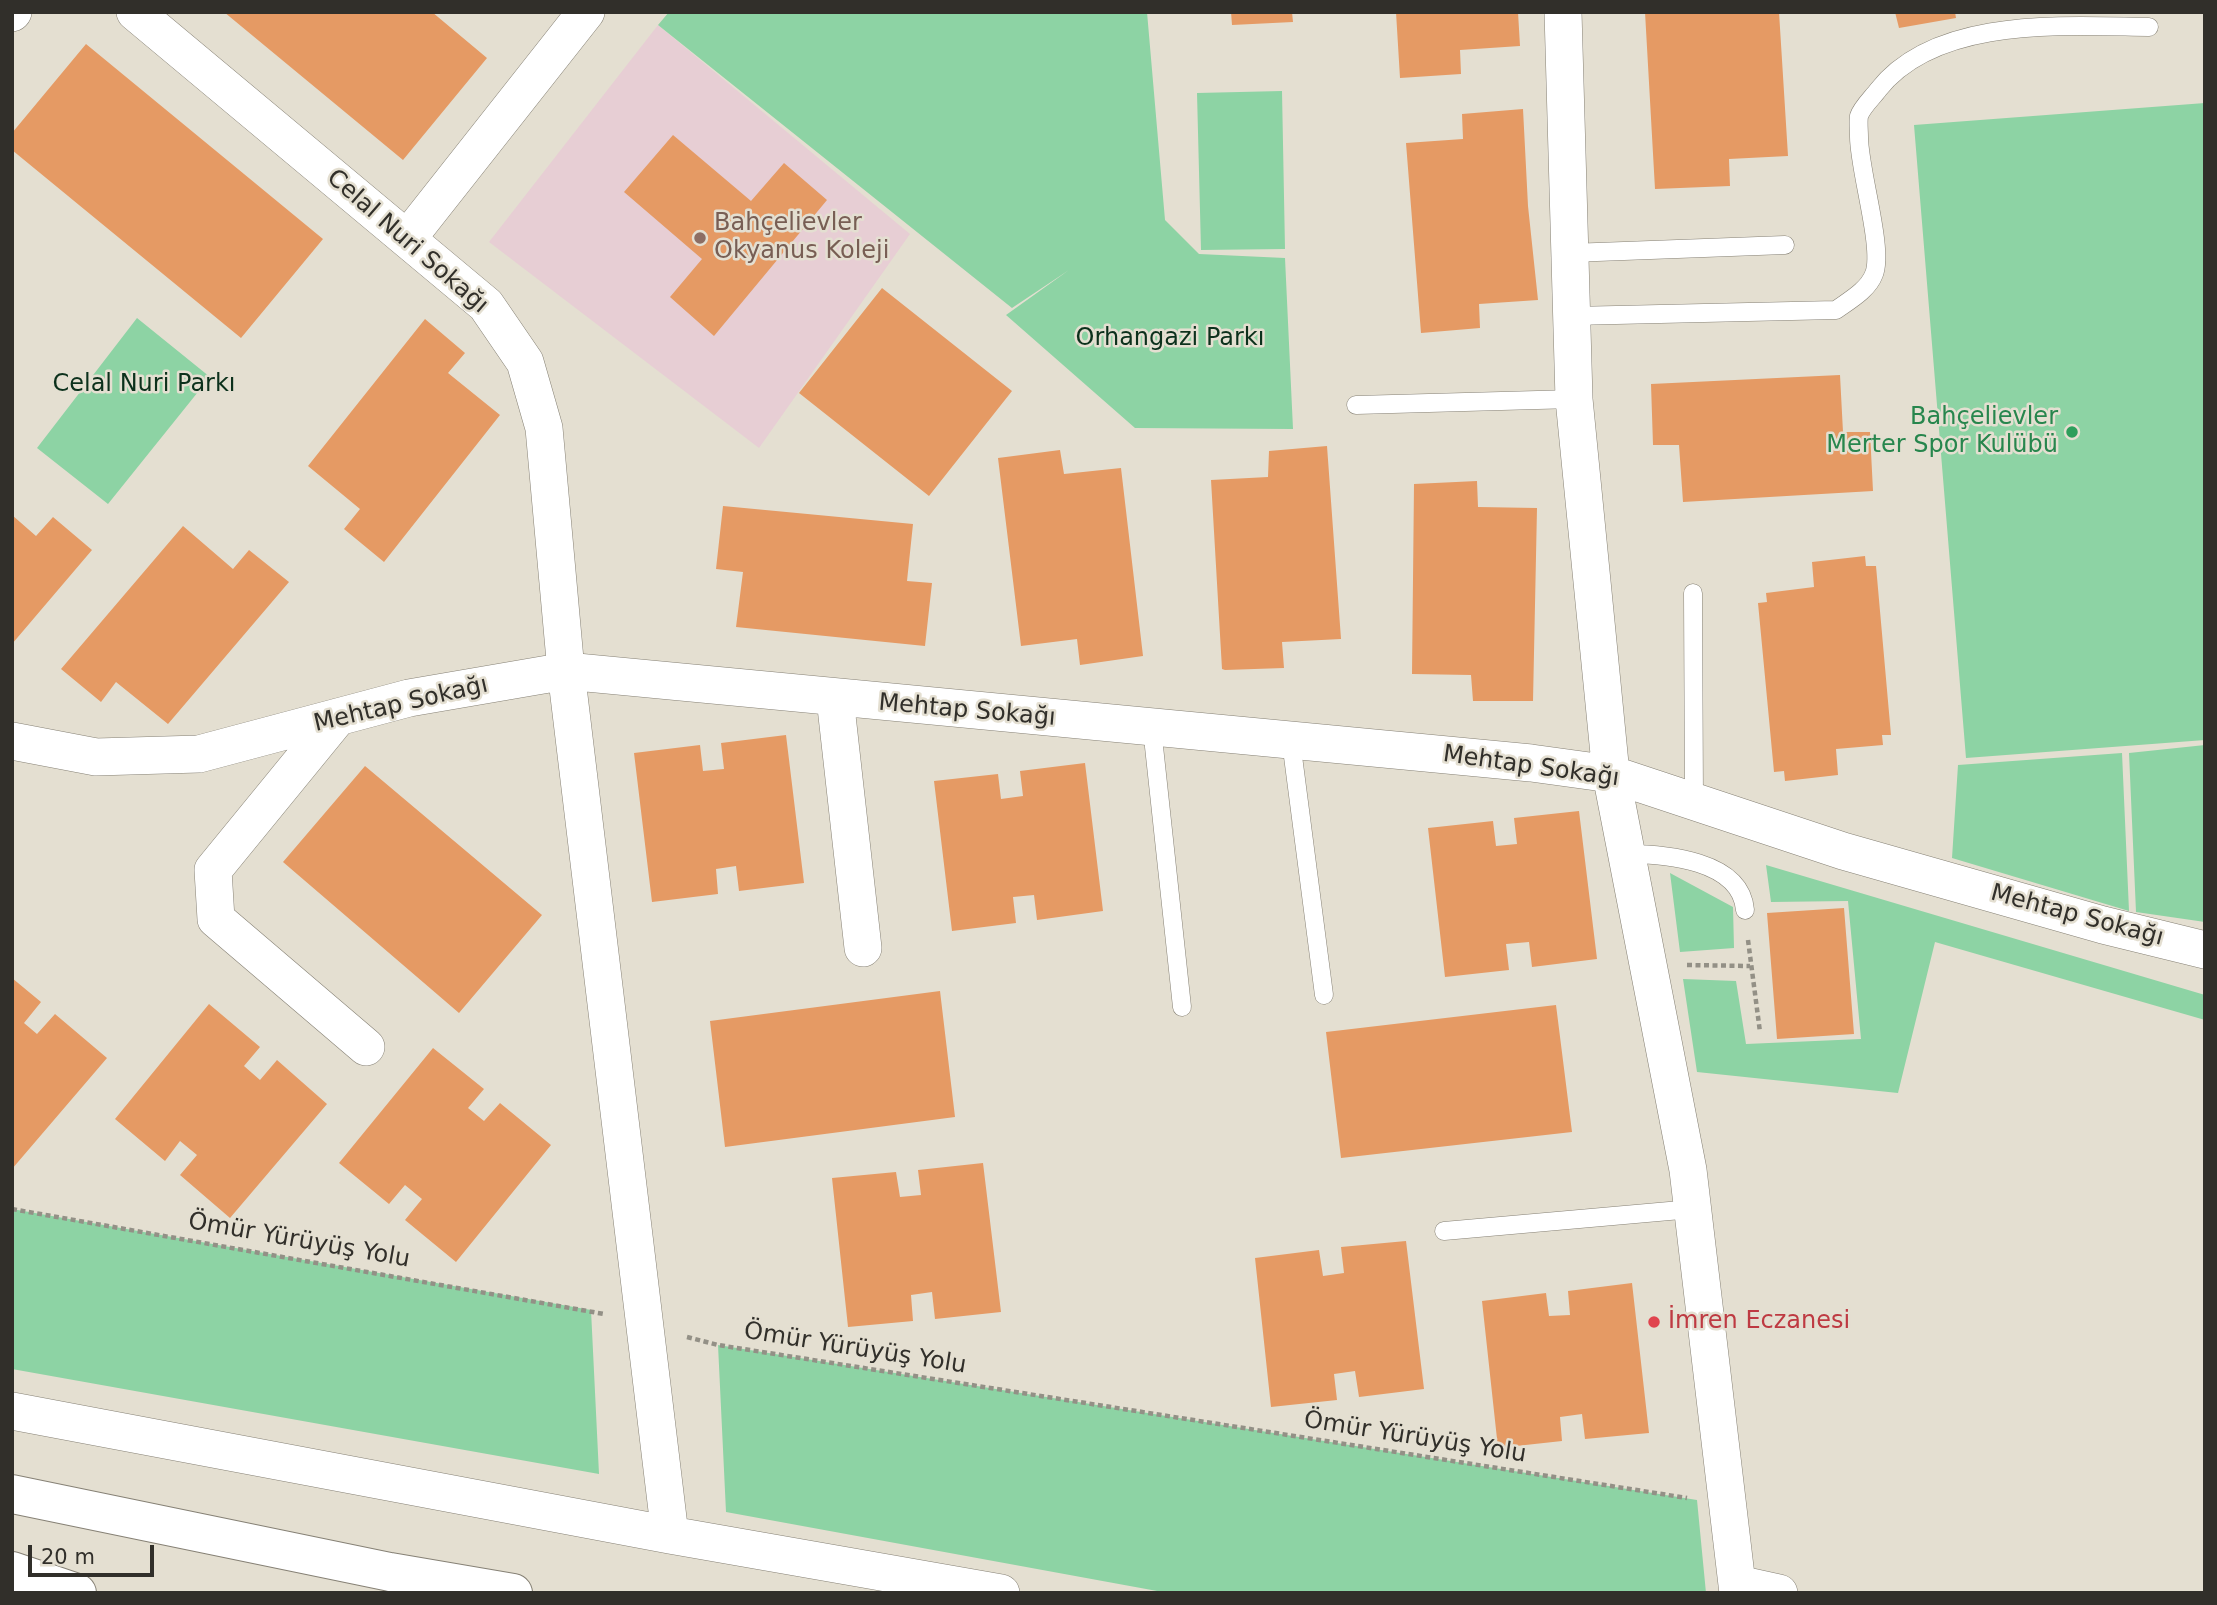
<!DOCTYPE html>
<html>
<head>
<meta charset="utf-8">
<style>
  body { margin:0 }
  #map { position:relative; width:2217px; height:1605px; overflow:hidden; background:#e4dfd1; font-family:"DejaVu Sans",sans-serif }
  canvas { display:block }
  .frame { position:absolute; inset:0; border:14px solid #312f2a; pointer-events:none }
  .scale { position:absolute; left:28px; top:1545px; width:126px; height:32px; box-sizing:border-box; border:4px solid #312f2a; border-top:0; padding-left:9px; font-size:21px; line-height:24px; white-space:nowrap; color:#312f2a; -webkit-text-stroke:5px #e4dfd1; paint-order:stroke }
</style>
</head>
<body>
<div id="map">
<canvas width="2217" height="1605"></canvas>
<div class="frame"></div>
<div class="scale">20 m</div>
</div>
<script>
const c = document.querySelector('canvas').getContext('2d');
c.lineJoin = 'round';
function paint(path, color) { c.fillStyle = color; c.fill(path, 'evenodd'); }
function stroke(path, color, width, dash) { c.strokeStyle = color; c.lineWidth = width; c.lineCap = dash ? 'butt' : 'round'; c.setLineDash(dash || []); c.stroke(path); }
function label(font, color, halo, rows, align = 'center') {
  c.font = font + ' "DejaVu Sans",sans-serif'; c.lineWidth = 5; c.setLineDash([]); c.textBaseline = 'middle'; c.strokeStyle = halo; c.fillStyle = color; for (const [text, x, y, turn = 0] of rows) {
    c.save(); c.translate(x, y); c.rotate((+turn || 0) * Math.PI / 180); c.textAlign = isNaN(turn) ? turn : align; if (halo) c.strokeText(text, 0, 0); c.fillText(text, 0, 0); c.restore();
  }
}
paint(new Path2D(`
  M658,25L910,234L759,448L489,242Z`), '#e7ced4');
paint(new Path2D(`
  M669,12H1147L1165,220L1199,254L1285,258L1293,429L1135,428L1006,315L1069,270L1012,308L658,25Z
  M1282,91L1285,249L1201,250L1197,93Z
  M2205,103V740L1966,758L1914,125Z
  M137,318L210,377L108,504L37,448Z
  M2205,745V922L2136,912L2129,753Z
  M2122,753L2129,911L1952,858L1958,765Z
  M1766,865L2205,995V1020L1935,942L1898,1093L1697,1072L1683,979L1736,981L1746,1044L1861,1039L1848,901L1771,902Z
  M1670,873L1733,907L1734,948L1680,952Z
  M12,1209L591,1310L599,1474L12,1369Z
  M718,1345L1697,1500L1706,1593H1168L726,1512Z`), '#8dd3a4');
paint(new Path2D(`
  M224,12H432L487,58L403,160Z
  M1231,12H1292L1293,22L1232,25Z
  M1396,12H1518L1520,46L1460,50L1461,74L1400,78Z
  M1645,12H1779L1788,156L1729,159L1730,186L1655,189Z
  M1895,12H1955L1956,18L1899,28Z
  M86,44L323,239L241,338L12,150V133Z
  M1523,109L1528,206L1538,300L1479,304L1480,328L1421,333L1406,143L1463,139L1462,114Z
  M673,135L751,201L784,163L827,200L714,336L670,297L702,259L624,192Z
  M882,288L1012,391L929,496L799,393Z
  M425,319L465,353L448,373L500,415L384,562L344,529L360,509L308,466Z
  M1840,375L1843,432H1870L1873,491L1683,502L1679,445H1653L1651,384Z
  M1327,446L1341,639L1282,642L1284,668L1225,670L1222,669L1211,480L1268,477L1269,451Z
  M1060,450L1064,474L1121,468L1143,656L1080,665L1077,639L1021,646L998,458Z
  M1477,481L1478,507L1537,508L1533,701H1473L1471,675L1412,674L1414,484Z
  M723,506L913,524L907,581L932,583L925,646L736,627L743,572L716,569Z
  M12,515L36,536L53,517L92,550L12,644Z
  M183,526L233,569L249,550L289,582L168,724L116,682L101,702L61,669Z
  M1865,556L1866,566H1876L1891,735H1882L1883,745L1836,749L1838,775L1785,781L1784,771L1774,772L1758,603L1767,602L1766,593L1814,587L1812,562Z
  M786,735L804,883L739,891L736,866L716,869L718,894L652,902L634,753L700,745L703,771L724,769L721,743Z
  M1085,763L1103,911L1037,920L1034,895L1013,897L1016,923L952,931L934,781L998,774L1001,799L1023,796L1020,771Z
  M365,766L542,915L459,1013L283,862Z
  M1579,811L1597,959L1532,967L1529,942L1506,944L1509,970L1445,977L1428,828L1493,821L1496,846L1517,844L1514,818Z
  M1844,908L1854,1034L1777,1039L1767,913Z
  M12,978L41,1002L24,1023L37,1034L55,1014L107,1058L12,1169Z
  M940,991L955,1117L725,1147L710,1021Z
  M209,1004L260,1047L244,1066L260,1080L277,1060L327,1104L230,1218L180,1175L197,1155L180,1141L165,1161L115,1119Z
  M1556,1005L1572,1132L1341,1158L1326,1032Z
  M433,1048L484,1089L468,1108L484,1121L500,1103L551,1145L456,1262L405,1220L422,1199L405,1185L389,1204L339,1163Z
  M983,1163L1001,1312L935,1319L932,1292L911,1295L913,1321L848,1327L832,1178L896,1172L900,1197L921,1195L918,1170Z
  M1406,1241L1424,1389L1359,1397L1355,1371L1334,1374L1337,1400L1271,1407L1255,1258L1319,1250L1323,1276L1344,1273L1341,1247Z
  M1632,1283L1649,1433L1585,1439L1582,1414L1560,1417L1562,1441L1498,1448L1482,1301L1546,1293L1549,1316L1570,1315L1568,1291Z`), '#e59a64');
const service = new Path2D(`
  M1570,253L1785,245
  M1572,316L1836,310C1850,300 1868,290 1874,274C1884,249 1859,170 1859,137C1859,131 1858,122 1859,116C1862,107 1873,97 1878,90C1936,16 2064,26 2149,27
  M1356,405L1574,399
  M1693,593L1694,803
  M1152,728L1182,1007
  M1291,741L1324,995
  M1626,854C1665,854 1741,860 1745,910
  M1444,1231L1692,1209`);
const minor = new Path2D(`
  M135,12L486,305L525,362L544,428L566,671L670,1535
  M1563,12L1574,399L1611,774L1688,1170L1738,1593
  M12,13L13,12
  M407,239L586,12
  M835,698L863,948
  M338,717L213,870L216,919L366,1047
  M12,741L96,757L199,754L409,698L566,671L1531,763L1611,774L1843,851L2103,925L2205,950
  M12,1411L670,1535L1001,1593
  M1738,1584L1779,1593`);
const primary = new Path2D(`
  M12,1494L390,1572L513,1593`);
const trunk = new Path2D(`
  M12,1571L77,1593`);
stroke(service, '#868175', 19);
stroke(minor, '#868175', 38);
stroke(primary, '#868175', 40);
stroke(trunk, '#868175', 40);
stroke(new Path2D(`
  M1748,940L1760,1032
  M1687,965L1750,966
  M12,1209L604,1314
  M687,1337L718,1345L1687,1498`), '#939086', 4.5, [5, 3.5]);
stroke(service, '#fff', 18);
stroke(minor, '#fff', 37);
stroke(primary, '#fff', 38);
stroke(trunk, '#fff', 38);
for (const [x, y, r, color] of [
  [700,238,7,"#8d6e63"],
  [2072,432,7,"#2e9e5b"],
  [1654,1322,7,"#e0444e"]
]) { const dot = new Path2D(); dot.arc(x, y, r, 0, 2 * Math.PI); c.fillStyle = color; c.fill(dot); stroke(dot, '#e4dfd1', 2.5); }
label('24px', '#785e54', '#e4dfd1', [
  ["Bahçelievler",714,224],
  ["Okyanus Koleji",714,252]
], 'left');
label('24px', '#312f2a', '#e4dfd1', [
  ["Celal Nuri Sokağı",407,242,41],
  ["Mehtap Sokağı",401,705,-13],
  ["Mehtap Sokağı",967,711,5],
  ["Mehtap Sokağı",1531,767,8],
  ["Mehtap Sokağı",2077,916,15],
  ["Ömür Yürüyüş Yolu",299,1241,10],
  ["Ömür Yürüyüş Yolu",855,1349,9],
  ["Ömür Yürüyüş Yolu",1415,1438,9]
]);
label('24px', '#0c311c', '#e4dfd1', [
  ["Orhangazi Parkı",1170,339],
  ["Celal Nuri Parkı",144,385]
]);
label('24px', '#27864d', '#e4dfd1', [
  ["Bahçelievler",2058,418],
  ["Merter Spor Kulübü",2058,446]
], 'right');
label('24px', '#be3a42', '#e4dfd1', [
  ["İmren Eczanesi",1668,1322]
], 'left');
</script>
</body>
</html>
